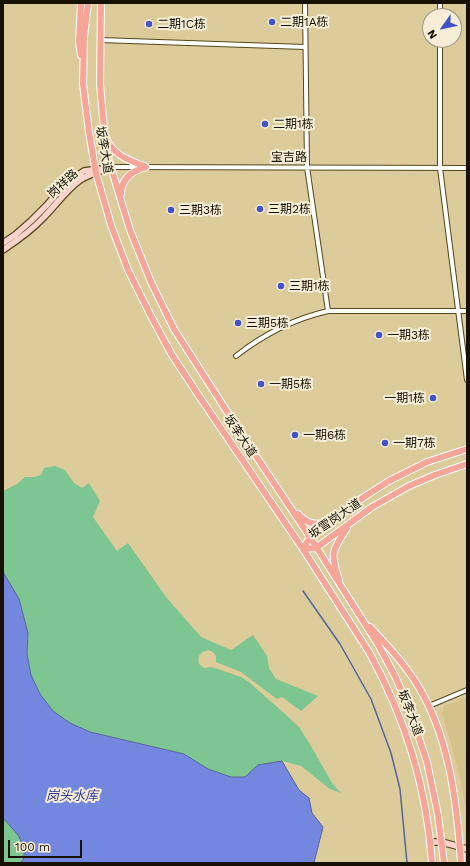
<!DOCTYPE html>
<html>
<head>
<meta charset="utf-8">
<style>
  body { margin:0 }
  #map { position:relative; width:470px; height:866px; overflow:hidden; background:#dccc9c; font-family:"Work Sans",sans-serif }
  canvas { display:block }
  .frame { position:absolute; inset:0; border:4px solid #161102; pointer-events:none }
  .north { position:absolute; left:422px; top:8px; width:40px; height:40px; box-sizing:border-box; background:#f5edd5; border:1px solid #9c9581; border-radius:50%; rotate:237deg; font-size:11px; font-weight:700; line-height:16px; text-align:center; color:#161102 }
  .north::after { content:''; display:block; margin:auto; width:14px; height:18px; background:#4353c7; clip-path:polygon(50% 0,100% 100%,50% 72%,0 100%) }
  .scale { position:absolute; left:8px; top:840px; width:74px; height:18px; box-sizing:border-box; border:2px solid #161102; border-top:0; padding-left:5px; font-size:12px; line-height:14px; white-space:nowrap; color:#161102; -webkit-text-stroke:3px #f5edd5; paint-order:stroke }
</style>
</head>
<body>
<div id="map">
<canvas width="470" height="866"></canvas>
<div class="frame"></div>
<div class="north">N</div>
<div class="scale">100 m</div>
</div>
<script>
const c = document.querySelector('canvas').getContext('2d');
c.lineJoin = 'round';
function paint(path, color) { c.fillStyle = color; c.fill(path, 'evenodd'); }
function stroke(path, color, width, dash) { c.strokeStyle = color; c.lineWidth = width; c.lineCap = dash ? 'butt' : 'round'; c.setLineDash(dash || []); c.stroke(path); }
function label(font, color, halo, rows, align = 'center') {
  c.font = font + ' "Work Sans","Noto Sans SC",sans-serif'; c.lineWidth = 4; c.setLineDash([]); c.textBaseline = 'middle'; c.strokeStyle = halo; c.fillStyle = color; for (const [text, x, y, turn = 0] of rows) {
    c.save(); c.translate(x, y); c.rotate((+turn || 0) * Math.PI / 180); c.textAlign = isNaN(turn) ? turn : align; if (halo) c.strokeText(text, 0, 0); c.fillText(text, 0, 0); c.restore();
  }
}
paint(new Path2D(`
  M467,697V817L460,778L452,746L442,714L444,706Z`), '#d4c28b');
paint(new Path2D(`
  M55,466L65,470L74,483L82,488L89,483L100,501L93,517L117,551L128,543L166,597L201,637L231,650L253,635L267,656L269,668L276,679L318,696L301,711L282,697L277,699L241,672L216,662V656L214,653L209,650C200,652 197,655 199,664L204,668L212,667L241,677L249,682L284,713L299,727L311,746L332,783L341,793L330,789L301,766L282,761L258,765L245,777H231L208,769L184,754L90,732L70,723L53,711L40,694L31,675L27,654L28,633L19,599L3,572V491L17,484L25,477H34L41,475L44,468Z
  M3,818L18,835L25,849L23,860L20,863H3Z`), '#7dc591');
const water = new Path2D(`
  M3,572L19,599L28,633L27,654L31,675L40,694L53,711L70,723L90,732L184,754L208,769L231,777H245L258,765L282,761L299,790L309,798L312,813L323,827L314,863H20L23,860L25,849L18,835L3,818Z`);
paint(water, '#7287dd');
stroke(water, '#56649b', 1);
stroke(new Path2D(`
  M303,591L340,644L371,699L391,753L400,789L407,863`), '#56649b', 1.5);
const street = new Path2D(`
  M305,3L307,167L328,311
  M440,16V3
  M100,40L305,47
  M440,40V168L467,380
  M111,167L467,168
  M236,356C264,334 293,319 328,311H467
  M429,706L467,690`);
const secondary = new Path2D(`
  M3,243L15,235L31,221L47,205L59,191L71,180L84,171L99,169
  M3,250C18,240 32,230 44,217C56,205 66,190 80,180C89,174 101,171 111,167
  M431,842H442L467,849`);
const primary = new Path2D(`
  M81,3L79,42L81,55
  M88,3L84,37L83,84L89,132L96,173L111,225L128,270L152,318L172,355L199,396L303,549L369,652C406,719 427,787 432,863
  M101,3L100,84L106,151L130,230L151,282L174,329L242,435L310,537L379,646L396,678L410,711L427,762L438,815L444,863
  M106,138C114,156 129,160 146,167
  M121,194C121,179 132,171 146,167
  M298,514C306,523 316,526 327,522
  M303,549L310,537L364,497L389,481L427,462L467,449
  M303,549L316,548L372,507L409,486L435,475L467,464
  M339,580C330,553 332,551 347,528
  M370,627C386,644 402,661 415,681C449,733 457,802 461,863`);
stroke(street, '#55471a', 6);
stroke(secondary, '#55471a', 8);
stroke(primary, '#fff', 8);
stroke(street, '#fff', 4);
stroke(secondary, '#fad3cb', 5.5);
stroke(primary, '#f6a698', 6);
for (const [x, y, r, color] of [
  [272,22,4,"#4353c7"],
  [149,24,4,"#4353c7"],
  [265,124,4,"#4353c7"],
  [260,209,4,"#4353c7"],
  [171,210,4,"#4353c7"],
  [281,286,4,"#4353c7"],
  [238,323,4,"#4353c7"],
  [379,335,4,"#4353c7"],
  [261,384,4,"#4353c7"],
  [433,398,4,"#4353c7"],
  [295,435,4,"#4353c7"],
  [385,443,4,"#4353c7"]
]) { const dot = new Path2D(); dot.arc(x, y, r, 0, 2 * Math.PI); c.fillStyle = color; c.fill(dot); stroke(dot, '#f5edd5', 1.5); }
label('12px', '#161102', '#f5edd5', [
  ["二期1A栋",280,22],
  ["二期1C栋",157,24],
  ["二期1栋",273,124],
  ["三期2栋",268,209],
  ["三期3栋",179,210],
  ["三期1栋",289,286],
  ["三期5栋",246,323],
  ["一期3栋",387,335],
  ["一期5栋",269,384],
  ["一期1栋",425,398,"right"],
  ["一期6栋",303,435],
  ["一期7栋",393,443]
], 'left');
label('12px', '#161102', '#f5edd5', [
  ["坂李大道",104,150,80],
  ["宝吉路",289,157],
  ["岗祥路",63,184,-42],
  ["坂李大道",240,436,56],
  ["坂雪岗大道",335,519,-34],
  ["坂李大道",410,713,69]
]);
label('italic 13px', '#2d389b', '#f5edd5', [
  ["岗头水库",72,796]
]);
</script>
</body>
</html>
